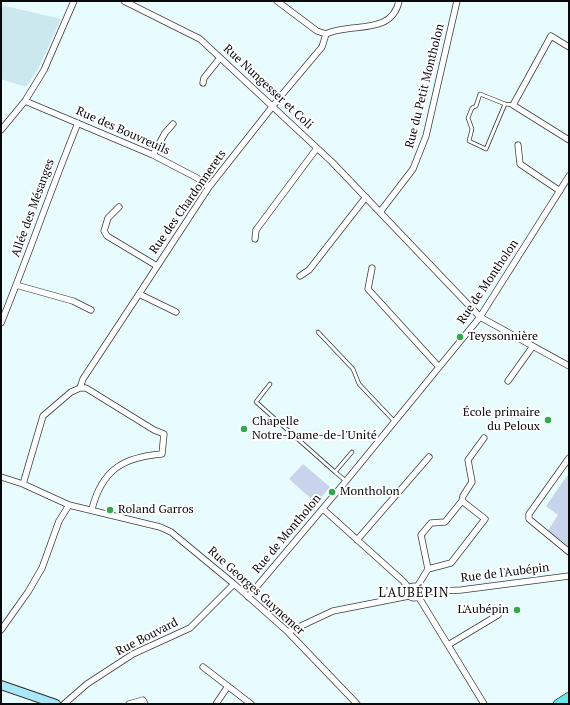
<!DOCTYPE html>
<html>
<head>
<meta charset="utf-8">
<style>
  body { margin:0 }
  #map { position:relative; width:570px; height:705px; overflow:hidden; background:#e8fbfd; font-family:"PT Serif",serif }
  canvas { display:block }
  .frame { position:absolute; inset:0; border:2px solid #090909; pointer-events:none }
</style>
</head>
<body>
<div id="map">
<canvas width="570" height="705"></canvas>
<div class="frame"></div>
</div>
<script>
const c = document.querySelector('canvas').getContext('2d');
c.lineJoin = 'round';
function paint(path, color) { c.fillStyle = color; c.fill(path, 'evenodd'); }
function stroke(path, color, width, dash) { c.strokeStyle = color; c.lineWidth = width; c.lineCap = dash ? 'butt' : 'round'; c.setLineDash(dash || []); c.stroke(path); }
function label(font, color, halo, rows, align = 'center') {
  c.font = font + ' "PT Serif",serif'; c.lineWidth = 4; c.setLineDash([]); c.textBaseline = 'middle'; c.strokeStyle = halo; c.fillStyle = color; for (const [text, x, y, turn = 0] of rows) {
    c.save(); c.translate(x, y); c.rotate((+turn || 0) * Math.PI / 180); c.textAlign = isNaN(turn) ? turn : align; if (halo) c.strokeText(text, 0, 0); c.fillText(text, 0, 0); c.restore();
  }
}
paint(new Path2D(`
  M1,5L61,19L39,67L26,87L1,79Z`), '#cbe8ef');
paint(new Path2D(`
  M303,464L330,487L316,503L289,479Z
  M569,473V549L547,532L558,515L546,506Z`), '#c7d4eb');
const lane = new Path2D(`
  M505,104L480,94L476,106L472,108L468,118L472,129L469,141L486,149L505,104L513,105
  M318,332L353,369L359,384L394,421
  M270,384L256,402L335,472L352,452
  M335,472L346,481`);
const street = new Path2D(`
  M124,1L200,39L332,162L480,317L569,366
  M277,1L317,31L326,34
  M569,47L551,36L513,105L569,140
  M203,83L204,78L220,58
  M25,101L153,155L197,178L209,187
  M1,130L25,101L44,70L74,1
  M518,145L520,164L560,191
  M153,155L165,133L173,124
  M119,207L108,218L104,231L107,236L157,266
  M380,212L413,169L426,136L457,1
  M255,239L256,230L317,148
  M372,268L368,289L439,367
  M300,276L309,270L366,197
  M16,285L73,301L91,310
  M139,294L209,187L280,97L322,47L326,34C330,32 334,31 339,30C361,25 393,31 399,1
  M1,323C28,257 51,189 78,123
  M508,381L533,346
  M80,388L83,379L139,294L176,312
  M569,458L529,514V519L569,552
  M1,477L23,484L69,505L160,527L171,532L234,584L288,632L357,704
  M23,484L43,416L71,392L80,388H86L154,430L164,434L162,454C123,457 102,470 92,509
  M323,509L403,581L409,588
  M357,540L429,457
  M428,569L451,563L485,519L462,501
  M408 592a6 6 0 1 1 12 0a6 6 0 1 1-12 0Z
  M417,587L428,569L421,535L431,523L445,522L462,501L463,496L472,482L468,460L484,438
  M420,592L461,590L569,576
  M418,596L484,704
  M248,597L346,481L480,317L569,176
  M1,630L28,592L42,568L59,521L69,505
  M288,632L333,611L409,596
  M448,645L498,615
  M203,667L251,704
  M64,704L87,684L133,654L190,628L234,584
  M129,704L143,700L145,704
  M216,704L228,686`);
const secondary = new Path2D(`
  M1,685L56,704`);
const primary = new Path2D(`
  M558,704L569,697`);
stroke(lane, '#3c3c3c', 4.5);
stroke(street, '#3c3c3c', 7);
stroke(secondary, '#2b2b2b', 10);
stroke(primary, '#1a1a1a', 10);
stroke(lane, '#fff', 3);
stroke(street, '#fff', 5.5);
stroke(secondary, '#a9e9f7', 8);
stroke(primary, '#6ae5eb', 9);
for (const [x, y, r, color] of [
  [460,337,4,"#31aa4e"],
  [548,420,4,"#31aa4e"],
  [244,429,4,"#31aa4e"],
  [332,492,4,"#31aa4e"],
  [110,510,4,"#31aa4e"],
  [517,610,4,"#31aa4e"]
]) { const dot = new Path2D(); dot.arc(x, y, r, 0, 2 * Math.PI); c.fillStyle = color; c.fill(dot); stroke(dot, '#fff', 1.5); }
label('12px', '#090909', '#fff', [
  ["Rue du Petit Montholon",425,86,-76],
  ["Rue Nungesser et Coli",268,87,43],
  ["Rue des Bouvreuils",123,131,24],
  ["Rue des Chardonnerets",188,202,-55],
  ["Allée des Mésanges",33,208,-70],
  ["Rue de Montholon",488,282,-56],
  ["Rue de Montholon",287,534,-50],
  ["Rue de l'Aubépin",505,573,-7],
  ["Rue Georges Guynemer",256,591,42],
  ["Rue Bouvard",147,637,-27]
]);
label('12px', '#090909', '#fff', [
  ["Teyssonnière",468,337],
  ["École primaire",540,413,"right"],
  ["du Peloux",540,427,"right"],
  ["Chapelle",252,422],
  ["Notre-Dame-de-l'Unité",252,436],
  ["Montholon",340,492],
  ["Roland Garros",118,510],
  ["L'Aubépin",509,610,"right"]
], 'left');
c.letterSpacing = '1px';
label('13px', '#090909', '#fff', [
  ["L'AUBÉPIN",414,593]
]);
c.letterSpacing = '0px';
</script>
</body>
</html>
